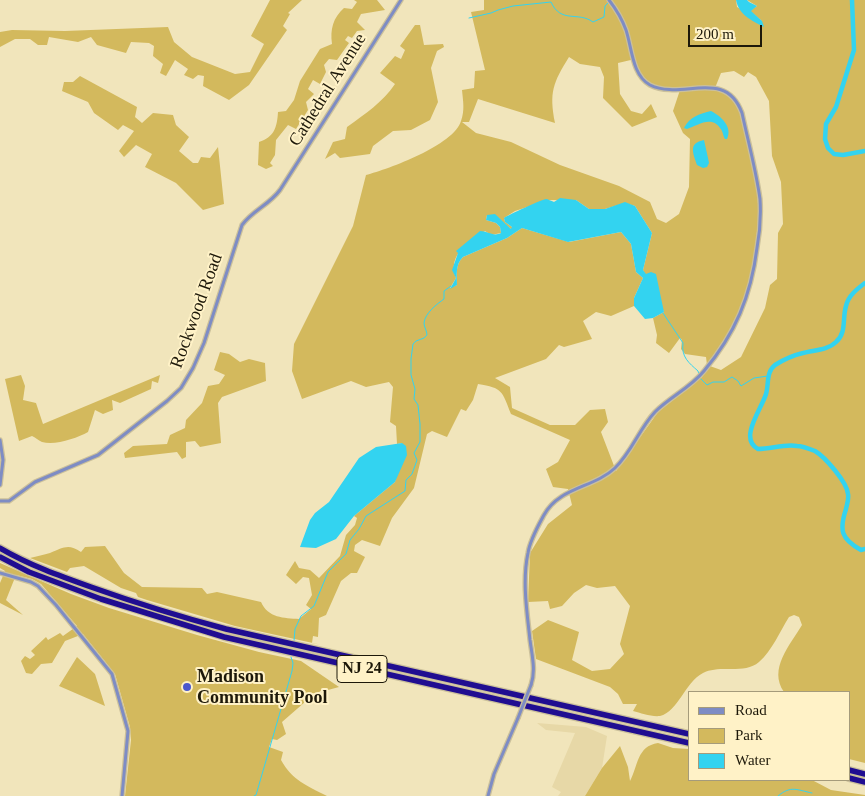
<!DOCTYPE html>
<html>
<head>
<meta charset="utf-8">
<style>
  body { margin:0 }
  #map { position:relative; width:865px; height:796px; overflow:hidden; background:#f1e5bb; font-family:Georgia,serif }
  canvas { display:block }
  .legend { position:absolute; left:688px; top:691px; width:162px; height:90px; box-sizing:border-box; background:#fff2c7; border:1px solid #a59b7b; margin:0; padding:6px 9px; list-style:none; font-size:15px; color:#1d1809 }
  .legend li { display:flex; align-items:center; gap:10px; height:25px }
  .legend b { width:25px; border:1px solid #a59b7b }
  .scale { position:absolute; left:688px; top:25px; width:74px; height:22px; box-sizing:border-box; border:2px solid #1d1809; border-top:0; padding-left:6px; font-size:15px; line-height:18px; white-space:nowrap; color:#1d1809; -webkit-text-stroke:4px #fff2c7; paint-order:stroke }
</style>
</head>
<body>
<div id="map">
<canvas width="865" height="796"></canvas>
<ul class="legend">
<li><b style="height:6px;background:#7e8cc4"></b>Road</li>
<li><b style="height:14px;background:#d3b95d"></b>Park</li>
<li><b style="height:14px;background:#33d3f0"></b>Water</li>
</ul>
<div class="scale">200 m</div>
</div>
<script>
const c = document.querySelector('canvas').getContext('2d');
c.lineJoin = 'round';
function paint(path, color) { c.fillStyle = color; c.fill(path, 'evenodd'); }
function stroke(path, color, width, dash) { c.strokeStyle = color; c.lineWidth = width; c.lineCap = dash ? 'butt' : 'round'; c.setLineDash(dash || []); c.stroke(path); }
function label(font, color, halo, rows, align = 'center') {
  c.font = font + ' Georgia,serif'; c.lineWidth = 4; c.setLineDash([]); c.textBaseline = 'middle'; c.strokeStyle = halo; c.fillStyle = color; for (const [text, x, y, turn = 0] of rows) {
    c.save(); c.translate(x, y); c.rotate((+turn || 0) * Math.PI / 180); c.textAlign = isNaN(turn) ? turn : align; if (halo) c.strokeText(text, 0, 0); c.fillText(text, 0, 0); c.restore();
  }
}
paint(new Path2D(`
  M537,723L586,727L607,736L602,768L585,796H558L561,792L552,787L575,733L546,730Z`), '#e7d8a7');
paint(new Path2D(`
  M270,0H302L288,13L290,14L283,26L287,30L249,85L229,100L203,86L204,76L198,75L193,79L184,75L188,69L175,60L166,76L160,73L163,64L153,56L154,46L149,43L131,42L126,53L97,45L91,37L78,42L49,37L47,45H38L30,39H15L0,47V32L12,30L65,31L168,27L174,42L192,57L235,74L250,72L264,44L251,36Z
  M354,0H377L385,10L361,14L357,22L365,30L357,31L352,38L348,36L345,40L349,43L337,60L329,59L324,65L326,72L320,84L313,80L308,89L314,94L306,102L308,110L296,129L288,125L276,140L275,155L270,163L273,166L266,169L258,165L259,142C274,137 277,128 278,112L286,111L294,100L300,81L320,49L332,44C330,29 333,18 344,8L352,9L357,2Z
  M484,0H736L737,7L762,21L750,11L757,6L747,0H865V763L849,759V692H784C768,669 790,645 802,625L799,617L794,615L789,617C780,631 772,651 759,662C744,675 720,664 703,673C685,682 678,712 660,716C651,717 641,713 633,711L637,704H623L618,694L610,687L536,659L532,631L548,620L579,632L572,660L592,671L610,669L624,654L620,644L630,606L615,586L597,588L586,585L574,593L562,606L550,609L548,601L528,602L530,553L548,524L572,505L568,489L553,487L546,469L558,462L570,440L511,414C502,391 503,388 478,384L473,400L466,411L461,409L447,437L432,431L427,434L414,488L392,518L380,546L362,540L355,545L354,551L365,557L357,573H351L341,581L326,615L319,618L318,637L313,636L312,643L322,645L235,626L147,600L138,597L136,593L121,588L84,566L70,568L67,572L30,558C37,556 44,555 50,553C63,548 68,543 81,552L85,547L105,546L124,573L142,587L202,588L207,594L217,592L261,602C268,618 284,618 299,619L311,609L306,605L312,595L309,578L303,577L296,584L286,575L295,561L299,568L310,570L319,578L340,556L346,535L355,525L357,518L354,516L395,482L402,443L397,444L396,426L390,422L393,387L389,382L366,387L351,381L302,399L292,371L294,344L353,226L366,175C389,169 454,145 461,121C465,110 463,101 462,90L474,88L475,71L485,70L471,12L484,10ZM569,57L580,64L600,67L604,77L603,98L632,127L657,117L651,104L642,114L631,111L620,94L618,63L635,59C637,64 637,71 640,75C647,89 667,89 680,90L673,111L683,133L690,139L689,187L679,214L666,223L657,219L650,202L619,186L560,165L511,142L476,133L462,122H469L478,99L555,123C549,92 553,83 569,57ZM734,71L744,77L748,72L756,77L769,101L772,156L781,182L783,224L778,233L777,279L770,285L765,308L741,357L721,370L707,365L727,335L741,308L752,271L759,216L757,191L742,111L733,97L715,88L721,73ZM549,200H576L589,209H605L625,203L635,206L652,233L643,270L664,312L653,318L657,335L656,343L669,353L680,338L682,340L681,349L685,354L706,357L707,365L702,377L658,412L616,471L601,432L608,422L605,409L590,410L575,425H550L512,408L510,387L495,378L546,359L559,345L564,347L592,339L583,321L596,312L611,316L634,306V298L643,278L636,272L631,244L621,232L569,242L522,228L507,238L463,257C455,265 457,274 457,285L450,288L456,278C447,256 468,241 485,231L491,235L501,233L500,227L496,223L486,220L487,215H495L512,230V227L505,222L504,218L515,211Z
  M415,25H420L424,45L443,44L444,47L437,51L431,68L438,102L430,120L411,130L393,131L373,146L370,154L340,158L335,153L325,159L333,142L345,139L347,127C365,114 383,102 395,84L380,73L395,56L401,59L405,50L400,46Z
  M80,76L137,107L135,117L142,123L153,113L173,115L176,125L189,137L179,151L193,163H198L201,157L210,158L218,147L224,204L203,210L176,183L145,167L152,154L136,145L124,157L119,151L134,131L123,125L118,130L94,113L88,102L62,91L64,82H73Z
  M220,352L229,354L240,362L249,359L265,363L266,381L222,397L218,403L221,443L200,447L195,441L186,442V457L182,459L177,452L125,458L124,453L133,446L167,444L170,435L185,428L186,420L202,403L208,386L219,384L225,375L214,370Z
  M21,375L25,386L23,400L36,403L43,424L160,375L158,383L152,381L151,389L120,403L112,400L113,410L103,414L95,410L88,432C77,438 55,446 42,442C39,441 35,437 32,436L19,441L5,379Z
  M0,563L71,594L109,608L197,635L259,652L301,661L339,687L328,690L324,688L318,693L302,694L305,702L282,722L286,734L277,740L272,739L269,747L283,752L281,760C293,781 306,785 327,796H125L131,740L130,727L115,674L83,634L65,641L52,663L41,664L32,674L26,673L21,661L25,656L30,659L35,655L31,651L46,637L48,640L60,633L63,636L77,626L41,584L32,579L16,575L6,600L23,615L0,603V583L5,571L0,568Z
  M77,657L95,674L105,706L59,686Z
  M658,743L673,748L689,749V780H812L831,790L865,795V796H585L602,768L620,746L628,767L630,781C638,766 637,746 658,743Z`), '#d3b95d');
paint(new Path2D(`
  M736,0H747L749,2L757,6L751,11L762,21L764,27C751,20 739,15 736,0Z
  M711,111C721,116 733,127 727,139H725C723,136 723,131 720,128C711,115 697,126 687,129L684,128C690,116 700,114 711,111Z
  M704,140L708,158L709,163L707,167L703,168L697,165C693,153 688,143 704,140Z
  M560,198L576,200L589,209H605L625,202L635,206L652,233L643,270L646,274L651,272L656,274L664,312L653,318L645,319L634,306V298L643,278L636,272L631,244L621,232L568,242L522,228L507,238L463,257C455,265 457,275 457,285L450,289L456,278L452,270L458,253L456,251L480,231C488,231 493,237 501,233L500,227L496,223L486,220L487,215L495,214L511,229L512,227L505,222L504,218C508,215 543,199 546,199C548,199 551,201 554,202Z
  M402,443L406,446L407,455L395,482L354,516L336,539L316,548L300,547L310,520L315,513L329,502L359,458L376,447Z`), '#33d3f0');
stroke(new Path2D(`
  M469,18L491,13L498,10L513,6L551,2C561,24 578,11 593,22L604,17L605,6L608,3
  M663,313L683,343C681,357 689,363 698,371L700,378L707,385L713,382H724L732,377L738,381L741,386L754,378L768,376
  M294,641L295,629L301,616L314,606L328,572L346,554L350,540L359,529L366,516L405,491L406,480L412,474L417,460L414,453L420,442V424L418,405L414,399L415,389L411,375V359L413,344L416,341L424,338L427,335C427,331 424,327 424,323C425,313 437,304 444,299V291L451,286
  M254,796L256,795L292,671L293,663L291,657
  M778,796C791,785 797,790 812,793`), '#33d3f0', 1);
stroke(new Path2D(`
  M852,0L854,50L836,107L826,124L825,139L828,148L834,154L843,155L865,151
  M865,283C857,289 848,296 846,306C842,319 847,332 836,342C828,350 814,350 803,353C794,355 783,360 775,365C766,372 769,384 766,394C762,408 738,439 758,449C771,449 784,444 797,446C802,446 810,449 815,451C825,457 847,482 848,494C849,499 847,504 846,509C839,530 841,539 861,550L865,549`), '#33d3f0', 4.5);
const minor = new Path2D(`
  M0,440L3,460L0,485
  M0,501H9L35,482L98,455L167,401L181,388L193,368L204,343L242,225C253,210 269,205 280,190L401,0
  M0,573L31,582L38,586L56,605L112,674L128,731L122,796
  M531,685C536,671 532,655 530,640C527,612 522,581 528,553C530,540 538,526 544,515C559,487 594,488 615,468C632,452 639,429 655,412C670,397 690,388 704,371C735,334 751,296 757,248C760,232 761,215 760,199C756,170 748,141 742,113C725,67 682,101 650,85C632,75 632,48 626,30C622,19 616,9 609,0
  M488,796L494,774L518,718`);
const highway = new Path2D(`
  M0,548C29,565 60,576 91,587C136,603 181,617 226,629L689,734
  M0,557L29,572L101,599L224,637L689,743
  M849,770L865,774
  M849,778L865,782`);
stroke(minor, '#cbc09b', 5.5);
stroke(highway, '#cbc09b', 8);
stroke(minor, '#7e8cc4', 3);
stroke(highway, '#200d91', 5.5);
const minorBridge = new Path2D(`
  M518,718L531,685`);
stroke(minorBridge, '#cbc09b', 5.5, []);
stroke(minorBridge, '#7e8cc4', 3);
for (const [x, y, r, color] of [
  [187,687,5,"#4b58cd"]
]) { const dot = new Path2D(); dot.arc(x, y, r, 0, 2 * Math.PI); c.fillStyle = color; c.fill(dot); stroke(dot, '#fff2c7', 2); }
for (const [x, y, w] of [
  [362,669,50]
]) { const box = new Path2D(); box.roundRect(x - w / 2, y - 13.5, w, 27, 4); c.fillStyle = '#fff2c7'; c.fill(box); stroke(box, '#1d1809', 1); }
label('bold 16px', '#1d1809', null, [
  ["NJ 24",362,669]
]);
label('18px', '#1d1809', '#fff2c7', [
  ["Cathedral Avenue",328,90,-58],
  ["Rockwood Road",197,311,-70]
]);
label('bold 18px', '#1d1809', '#fff2c7', [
  ["Madison",197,677],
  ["Community Pool",197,698]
], 'left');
</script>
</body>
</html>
